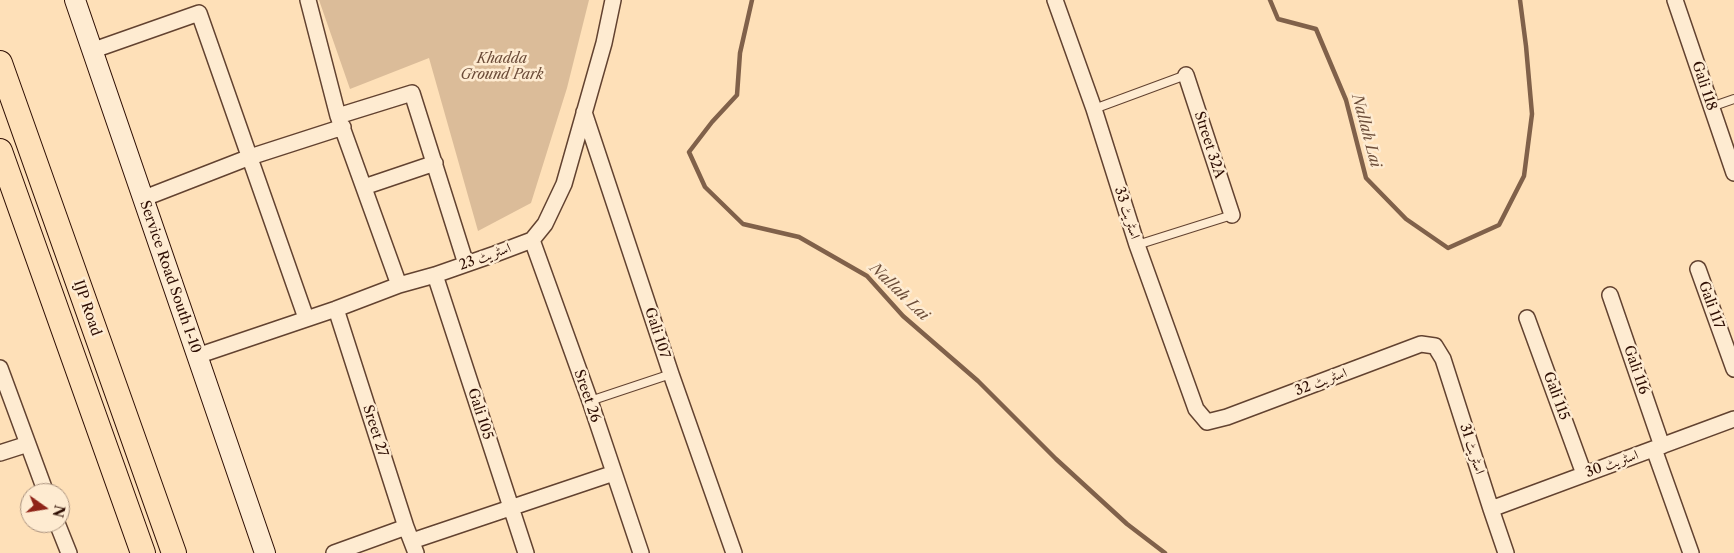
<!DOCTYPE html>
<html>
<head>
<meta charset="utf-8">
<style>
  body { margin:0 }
  #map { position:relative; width:1734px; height:553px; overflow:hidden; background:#fee0b8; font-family:"Libre Caslon Text",serif }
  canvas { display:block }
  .north { position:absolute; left:20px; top:483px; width:50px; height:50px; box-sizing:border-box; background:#feebd1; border:1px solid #ab937f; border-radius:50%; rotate:103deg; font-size:14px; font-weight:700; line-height:20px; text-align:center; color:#2e0e03 }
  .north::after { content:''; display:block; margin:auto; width:18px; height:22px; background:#8f2418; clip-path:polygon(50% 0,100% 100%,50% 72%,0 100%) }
</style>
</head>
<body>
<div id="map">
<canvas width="1734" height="553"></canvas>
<div class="north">N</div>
</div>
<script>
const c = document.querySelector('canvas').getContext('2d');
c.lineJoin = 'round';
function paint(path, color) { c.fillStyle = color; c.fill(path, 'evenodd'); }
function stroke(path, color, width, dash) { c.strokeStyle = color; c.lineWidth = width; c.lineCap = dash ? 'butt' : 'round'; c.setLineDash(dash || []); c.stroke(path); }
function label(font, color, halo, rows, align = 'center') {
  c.font = font + ' "Libre Caslon Text",Amiri,serif'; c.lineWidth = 5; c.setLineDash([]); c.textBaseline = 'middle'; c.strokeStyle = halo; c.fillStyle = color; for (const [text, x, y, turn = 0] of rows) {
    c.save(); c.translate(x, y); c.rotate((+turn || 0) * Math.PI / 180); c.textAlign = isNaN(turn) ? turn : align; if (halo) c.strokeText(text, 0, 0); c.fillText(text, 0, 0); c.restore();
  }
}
paint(new Path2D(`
  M319,0H589L567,88L531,203L478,231L429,58L350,89Z`), '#dbbc99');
stroke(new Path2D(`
  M752,0L740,53L737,95L712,122L689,152L705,187L743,224L799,237L867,276L903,316L978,381L1056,459L1127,524L1165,553
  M1270,0L1278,19L1316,29L1346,100L1366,178L1406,219L1448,248L1499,225L1524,176L1532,114L1526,46L1520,0`), '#80614a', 4.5);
const service = new Path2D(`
  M1711,107L1734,99
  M1094,109L1186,75
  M1137,245L1232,215
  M590,401L671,374`);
const minor = new Path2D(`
  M308,0L338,116L399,285
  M1055,0L1094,109L1137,245L1196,409L1207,422L1227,417L1421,344L1435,346L1443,359L1491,509L1506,553
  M1675,0L1734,173
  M91,51L199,13L306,318
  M1186,75L1232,215
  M584,112L671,374L734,553
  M338,116L412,93L466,264
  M364,187L435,163
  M142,199L250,157L343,127
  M532,240L590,401L641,553
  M1698,269L1734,369
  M435,275L526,553
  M1610,295L1662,446
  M336,309L406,527L416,553
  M1527,318L1584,474
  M197,356L336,309L399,285L435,275L495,254L532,240L545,224L564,184L604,43L613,0
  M0,368L46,493
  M1654,449L1691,553
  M0,453L28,444
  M1491,509L1734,419
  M57,523L69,553
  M412,541L614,473
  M334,553L406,527`);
const secondary = new Path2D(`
  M75,0L265,553`);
const trunk = new Path2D(`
  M0,63L174,553
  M0,151L143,553`);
stroke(service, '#624230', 10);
stroke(minor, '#624230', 18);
stroke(secondary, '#2e0e03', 22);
stroke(trunk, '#2e0e03', 26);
stroke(service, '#feebd1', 8);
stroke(minor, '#feebd1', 15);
stroke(secondary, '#feebd1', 20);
stroke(trunk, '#fee0b8', 24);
label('italic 14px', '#6b4b38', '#feebd1', [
  ["Khadda",502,59],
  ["Ground Park",502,75]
]);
label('14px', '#2e0e03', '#feebd1', [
  ["Gali 118",1704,86,72],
  ["Street 32A",1209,145,72],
  ["اسٹریٹ 33",1127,213,72],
  ["اسٹریٹ 23",485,257,-20],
  ["Service Road South I-10",170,277,71],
  ["Gali 117",1711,305,70],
  ["IJP Road",87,308,71],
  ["Gali 107",657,333,72],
  ["Gali 116",1636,370,71],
  ["اسٹریٹ 32",1321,382,-21],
  ["Sreet 26",587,396,71],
  ["Gali 115",1556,396,70],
  ["Gali 105",480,414,72],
  ["Sreet 27",375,431,72],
  ["اسٹریٹ 31",1472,449,72],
  ["اسٹریٹ 30",1612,464,-20]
]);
label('italic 15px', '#6c4d39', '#feebd1', [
  ["Nallah Lai",1366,131,75],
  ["Nallah Lai",899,292,44]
]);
</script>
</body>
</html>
